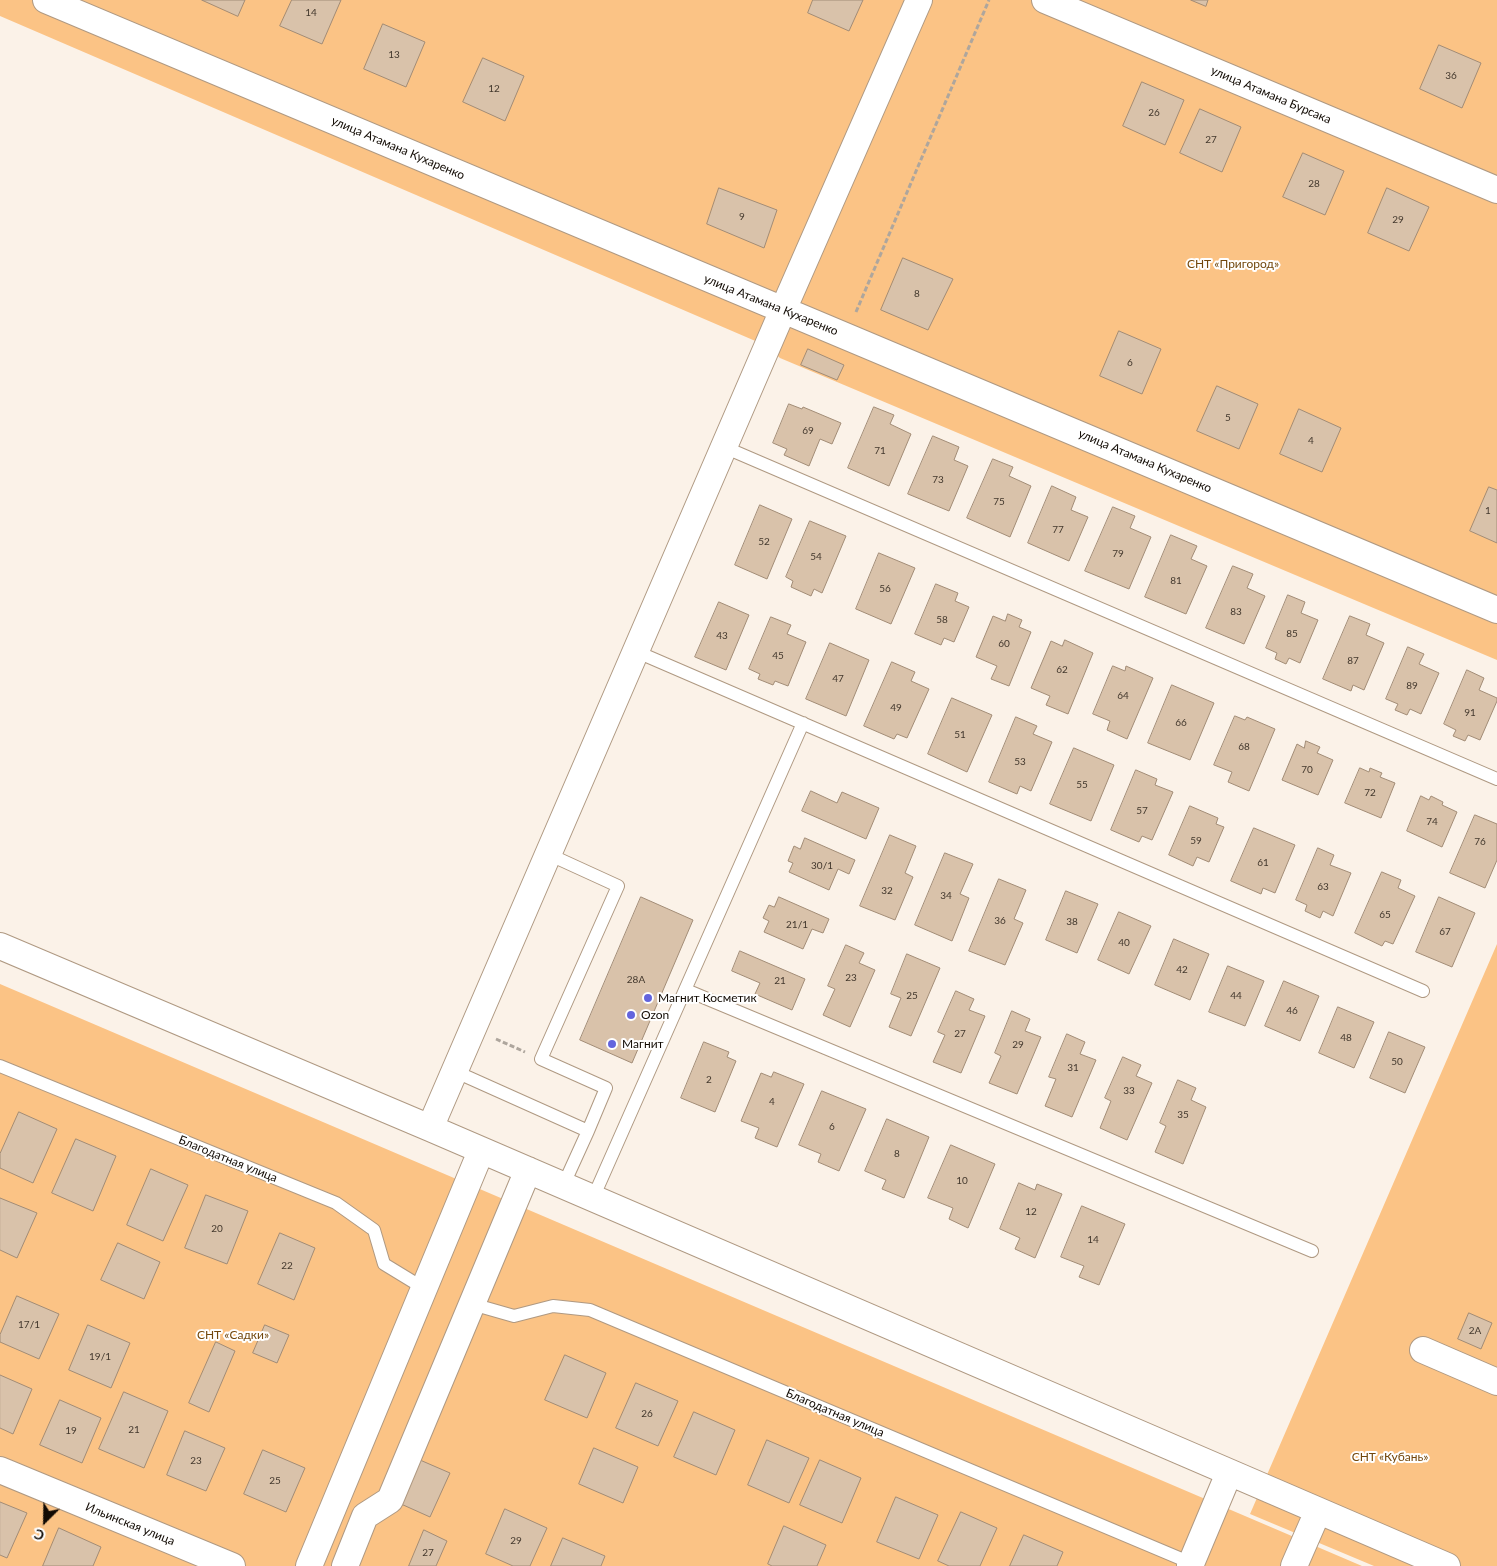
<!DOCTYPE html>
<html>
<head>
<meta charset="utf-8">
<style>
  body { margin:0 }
  #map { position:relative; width:1497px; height:1566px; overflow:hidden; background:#fbf2e8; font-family:Lato,sans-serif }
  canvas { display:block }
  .north { position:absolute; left:20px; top:1496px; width:50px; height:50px; -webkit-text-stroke:4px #fff; paint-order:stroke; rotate:203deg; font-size:14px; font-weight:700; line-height:20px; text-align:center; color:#110a03 }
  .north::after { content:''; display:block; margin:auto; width:18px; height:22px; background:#110a03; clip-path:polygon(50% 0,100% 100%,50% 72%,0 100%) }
</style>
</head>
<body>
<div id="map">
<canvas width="1497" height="1566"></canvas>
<div class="north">С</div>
</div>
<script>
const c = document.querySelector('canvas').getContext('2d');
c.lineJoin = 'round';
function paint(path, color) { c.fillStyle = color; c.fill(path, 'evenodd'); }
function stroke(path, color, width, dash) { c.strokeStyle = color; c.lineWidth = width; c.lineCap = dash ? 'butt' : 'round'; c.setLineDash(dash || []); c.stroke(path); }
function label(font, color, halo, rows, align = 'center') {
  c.font = font + ' Lato,sans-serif'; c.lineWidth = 4; c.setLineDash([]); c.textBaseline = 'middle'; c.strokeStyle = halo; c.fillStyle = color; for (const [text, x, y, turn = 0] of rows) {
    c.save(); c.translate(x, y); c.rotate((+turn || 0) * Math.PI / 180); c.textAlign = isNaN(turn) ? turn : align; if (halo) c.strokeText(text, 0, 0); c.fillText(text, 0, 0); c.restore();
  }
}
paint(new Path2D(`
  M0,0H1497V660L780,358L767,346L0,16Z
  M1497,944V1566H1374L1250,1514Z
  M0,984L1362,1566H0Z`), '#fbc385');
const building = new Path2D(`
  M202,0H245L238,16Z
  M292,0H341L322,44L280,26Z
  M813,0H863L849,31L808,13Z
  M1191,0H1208L1206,6Z
  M383,24L425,42L406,87L364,69Z
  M1439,45L1481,63L1462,108L1420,89Z
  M483,58L524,76L505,121L463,102Z
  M1142,82L1184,100L1165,145L1123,126Z
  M1200,109L1241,127L1222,172L1180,153Z
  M1303,153L1344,171L1325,215L1283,197Z
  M719,188L777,210L764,248L707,224Z
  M1387,188L1429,207L1409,251L1368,233Z
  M903,258L953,279L928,330L881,310Z
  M1119,331L1161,349L1142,394L1100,376Z
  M808,349L844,365L837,380L801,365Z
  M1217,386L1258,404L1239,449L1197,431Z
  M789,404L802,409L803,407L841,423L832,444L820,439L809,466L784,455L787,449L773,443Z
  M874,407L894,415L890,424L911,434L889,486L848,468Z
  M1299,409L1341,428L1322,472L1280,454Z
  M933,436L959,447L954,460L968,466L949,511L908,494Z
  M993,459L1013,467L1009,476L1031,486L1010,537L967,518Z
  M1052,486L1076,497L1071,510L1088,517L1069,561L1028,543Z
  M1489,487L1497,490V543L1470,531Z
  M760,505L792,519L767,579L735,565Z
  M1113,507L1135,516L1130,528L1151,537L1129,589L1085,571Z
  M810,521L846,536L822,593L814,589L811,596L791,587L793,581L786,577Z
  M1171,535L1197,546L1191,559L1207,566L1186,614L1145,597Z
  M879,553L915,568L891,624L856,609Z
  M1233,566L1253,574L1247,588L1265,596L1244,644L1206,628Z
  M936,584L958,593L955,601L969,607L954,642L944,638L941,645L915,634Z
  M1288,595L1305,602L1301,613L1318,620L1300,663L1289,658L1286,664L1275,659L1277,653L1266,648Z
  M719,602L749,615L726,670L695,657Z
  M1008,614L1022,620L1019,627L1031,632L1009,686L991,679L997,666L976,657L993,616L1005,621Z
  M1350,616L1370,624L1366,635L1384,643L1364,690L1353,685L1351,691L1323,679Z
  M771,617L791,625L787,634L806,642L788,686L775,681L773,685L758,679L760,674L749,669Z
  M1065,640L1093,653L1068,714L1046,705L1050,696L1031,688L1051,641L1062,646Z
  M830,643L869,660L846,716L806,699Z
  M1408,647L1424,654L1419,664L1439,673L1421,714L1410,709L1407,715L1395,710L1398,704L1386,699Z
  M892,662L915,672L911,681L929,689L907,738L897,734L894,739L864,726Z
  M1113,666L1125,671L1126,666L1153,678L1127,739L1107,730L1110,721L1093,714Z
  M1467,670L1484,678L1479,690L1497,698V701L1480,740L1468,735L1465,741L1453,736L1456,730L1444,724Z
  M1172,685L1214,703L1190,760L1148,743Z
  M952,698L992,715L967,772L928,754Z
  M1235,716L1245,720L1247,717L1275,729L1249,791L1228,782L1232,772L1214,765Z
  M1016,717L1037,726L1033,734L1052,742L1031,791L1020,786L1017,794L989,782Z
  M1306,741L1320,747L1317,753L1333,760L1318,795L1282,780L1297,744L1304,748Z
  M1074,748L1114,765L1091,821L1050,804Z
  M1360,768L1369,772L1370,768L1382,773L1380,777L1395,783L1381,818L1345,803Z
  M1136,770L1157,779L1155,785L1173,792L1152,840L1142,836L1139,842L1111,830Z
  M811,791L837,803L842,792L879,808L866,839L802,811Z
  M1421,796L1429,800L1431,796L1443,802L1442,805L1457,812L1442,847L1407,831Z
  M1190,806L1218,818L1216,824L1224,827L1209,862L1197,857L1193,866L1169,855Z
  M1475,815L1497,824V860L1485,888L1450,873Z
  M1254,828L1295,845L1275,893L1263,888L1261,894L1231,881Z
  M890,835L916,846L905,873L913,877L895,920L860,906Z
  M805,838L855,860L849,874L838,869L829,890L789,872L793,863L788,861L794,846L800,849Z
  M1318,848L1334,855L1330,865L1351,873L1333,916L1323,911L1320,918L1305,911L1307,905L1296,900Z
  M945,853L973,864L960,894L969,898L952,941L915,925Z
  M1382,872L1401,880L1398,888L1415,896L1393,944L1385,941L1382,946L1355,933Z
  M999,879L1026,890L1014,919L1023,923L1005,965L969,951Z
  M1066,891L1098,904L1077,953L1046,940Z
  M641,897L693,920L632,1063L580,1040Z
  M779,897L829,919L823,933L812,929L803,949L764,932L769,921L763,918L769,905L774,907Z
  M1439,897L1475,913L1452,967L1416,952Z
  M1119,912L1151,926L1129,974L1098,960Z
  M1174,939L1209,954L1190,1000L1155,985Z
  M846,945L864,953L859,963L875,970L850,1027L823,1015L835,989L828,986Z
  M740,951L805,979L792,1010L755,994L760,983L732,971Z
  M907,954L940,968L911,1036L889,1027L901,998L891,994Z
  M1228,966L1264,981L1245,1026L1209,1012Z
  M1284,981L1319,996L1300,1041L1265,1026Z
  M956,991L974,999L969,1010L985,1016L961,1073L933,1062L945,1035L938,1032Z
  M1338,1007L1374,1022L1354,1068L1319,1053Z
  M1012,1011L1030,1019L1025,1031L1041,1037L1017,1094L989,1083L1001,1056L995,1053Z
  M1389,1032L1425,1047L1405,1093L1370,1078Z
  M1067,1034L1085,1042L1080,1054L1096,1060L1072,1117L1045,1106L1056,1079L1049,1077Z
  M704,1042L729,1052L727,1057L736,1061L715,1112L681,1098Z
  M1123,1057L1141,1065L1136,1076L1152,1083L1127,1140L1100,1128L1111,1101L1105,1098Z
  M774,1072L804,1084L777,1147L755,1138L759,1128L741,1121L761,1073L771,1077Z
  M1178,1080L1196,1088L1191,1100L1206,1107L1183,1164L1155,1152L1166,1126L1160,1123Z
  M822,1091L866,1109L839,1171L818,1162L821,1154L799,1145Z
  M19,1112L57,1129L33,1183L0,1168V1154Z
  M887,1119L929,1137L904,1198L882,1189L886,1180L865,1171Z
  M76,1139L116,1156L93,1211L52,1193Z
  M951,1145L995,1164L968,1228L949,1219L953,1208L928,1198Z
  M151,1169L188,1185L163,1241L127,1225Z
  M1019,1183L1035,1190L1037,1184L1062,1194L1035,1258L1015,1249L1020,1238L1000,1229Z
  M206,1195L248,1211L227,1264L185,1248Z
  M0,1198L37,1213L17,1258L0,1250Z
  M1082,1206L1125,1224L1099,1285L1079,1277L1084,1266L1061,1257Z
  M280,1233L315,1248L294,1300L258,1284Z
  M118,1243L160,1262L144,1299L101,1280Z
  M17,1296L59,1314L39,1359L0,1342V1335Z
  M1469,1313L1492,1323L1481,1349L1458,1339Z
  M88,1325L130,1343L111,1388L69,1370Z
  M265,1325L289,1335L277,1363L253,1353Z
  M216,1342L235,1351L209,1412L189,1403Z
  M565,1355L606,1373L587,1418L545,1400Z
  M0,1375L32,1389L13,1434L0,1428Z
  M636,1383L678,1401L658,1446L616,1428Z
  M124,1392L168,1411L144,1468L99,1449Z
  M60,1400L101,1418L82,1463L40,1445Z
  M694,1412L735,1430L716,1475L674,1457Z
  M185,1431L225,1448L206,1491L167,1475Z
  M767,1440L809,1458L789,1503L748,1485Z
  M594,1448L638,1467L623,1503L579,1484Z
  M263,1450L305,1468L286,1512L244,1494Z
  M420,1460L450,1473L430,1517L401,1504Z
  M820,1460L861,1478L842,1523L800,1505Z
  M896,1497L938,1515L919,1559L877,1542Z
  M0,1502L27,1513L7,1558L0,1555Z
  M505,1509L547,1528L530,1566H513L486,1554Z
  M961,1512L997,1528L980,1566H949L938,1561Z
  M784,1526L826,1545L817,1566H772L768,1564Z
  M59,1528L101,1547L93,1566H43Z
  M424,1530L447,1541L436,1566H409Z
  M1024,1535L1063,1552L1057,1566H1010Z
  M563,1538L605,1556L601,1566H551Z`);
paint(building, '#d9c2aa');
stroke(building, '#a28c76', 1);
const service = new Path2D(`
  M724,447L1497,779
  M635,651L1423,991
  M686,990L1312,1251
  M0,1066L336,1203L374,1230L384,1264L425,1289
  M454,1071L588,1131L606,1088L541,1059L618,886L548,854
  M563,1186L588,1131
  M593,1198L803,723
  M472,1304L514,1316L553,1306L590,1310L1191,1563`);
const minor = new Path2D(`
  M46,0L1497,610
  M1045,0L1497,190
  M0,946L430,1128L1447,1566
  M430,1128L783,310L919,0
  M1423,1350L1497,1382
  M0,1470L232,1566
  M309,1566L481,1151
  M345,1566L365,1516L390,1500L528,1170
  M1190,1566L1229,1473
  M1294,1566L1318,1511`);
stroke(service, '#af9982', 14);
stroke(minor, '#af9982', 28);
stroke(new Path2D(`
  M856,312L989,0
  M496,1039L525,1052`), '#aea69d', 3, [5, 2.5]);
stroke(service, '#fff', 12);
stroke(minor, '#fff', 26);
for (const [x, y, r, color] of [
  [648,998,5,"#6364dd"],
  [631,1015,5,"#6364dd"],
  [612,1044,5,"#6364dd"]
]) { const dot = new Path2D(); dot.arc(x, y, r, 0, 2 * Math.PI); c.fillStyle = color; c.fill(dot); stroke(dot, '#fff', 2); }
label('10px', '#43382d', null, [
  ["14",311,13],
  ["13",394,55],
  ["36",1451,76],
  ["12",494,89],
  ["26",1154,113],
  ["27",1211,140],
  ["28",1314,184],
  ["9",742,217],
  ["29",1398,220],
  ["8",917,294],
  ["6",1130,363],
  ["5",1228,418],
  ["69",808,431],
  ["4",1311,441],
  ["71",880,451],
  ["73",938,480],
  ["75",999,502],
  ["1",1488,511],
  ["77",1058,530],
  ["52",764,542],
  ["79",1118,554],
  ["54",816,557],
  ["81",1176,581],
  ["56",885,589],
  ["83",1236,612],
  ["58",942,620],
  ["85",1292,634],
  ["43",722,636],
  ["60",1004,644],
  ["45",778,656],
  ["87",1353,661],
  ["62",1062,670],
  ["47",838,679],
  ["89",1412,686],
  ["64",1123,696],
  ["49",896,708],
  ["91",1470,713],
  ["66",1181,723],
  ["51",960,735],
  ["68",1244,747],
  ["53",1020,762],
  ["70",1307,770],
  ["55",1082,785],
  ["72",1370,793],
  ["57",1142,811],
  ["74",1432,822],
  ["59",1196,841],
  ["76",1480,842],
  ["61",1263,863],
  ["30/1",822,866],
  ["63",1323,887],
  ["32",887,891],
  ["34",946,896],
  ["65",1385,915],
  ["36",1000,921],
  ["38",1072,922],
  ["21/1",797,925],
  ["67",1445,932],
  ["40",1124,943],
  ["42",1182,970],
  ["23",851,978],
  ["28А",636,980],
  ["21",780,981],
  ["25",912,996],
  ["44",1236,996],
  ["46",1292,1011],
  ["27",960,1034],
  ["48",1346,1038],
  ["29",1018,1045],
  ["50",1397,1062],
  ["31",1073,1068],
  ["2",709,1080],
  ["33",1129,1091],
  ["4",772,1102],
  ["35",1183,1115],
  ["6",832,1127],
  ["8",897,1154],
  ["10",962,1181],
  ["12",1031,1212],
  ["20",217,1229],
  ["14",1093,1240],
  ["22",287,1266],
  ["17/1",29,1325],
  ["2А",1475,1331],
  ["19/1",100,1357],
  ["26",647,1414],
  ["21",134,1430],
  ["19",71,1431],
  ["23",196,1461],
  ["25",275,1481],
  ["29",516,1541],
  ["27",428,1553]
]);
label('12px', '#110a03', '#fff', [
  ["улица Атамана Бурсака",1271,95,23],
  ["улица Атамана Кухаренко",398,148,23],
  ["улица Атамана Кухаренко",771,305,22],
  ["улица Атамана Кухаренко",1145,461,23],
  ["Благодатная улица",228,1159,22],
  ["Благодатная улица",835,1413,23],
  ["Ильинская улица",130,1524,22]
]);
label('12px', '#72470c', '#fff', [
  ["СНТ «Пригород»",1233,264],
  ["СНТ «Садки»",233,1335],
  ["СНТ «Кубань»",1390,1457]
]);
label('12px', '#110a03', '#fff', [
  ["Магнит Косметик",658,998],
  ["Ozon",641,1015],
  ["Магнит",622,1044]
], 'left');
</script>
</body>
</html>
